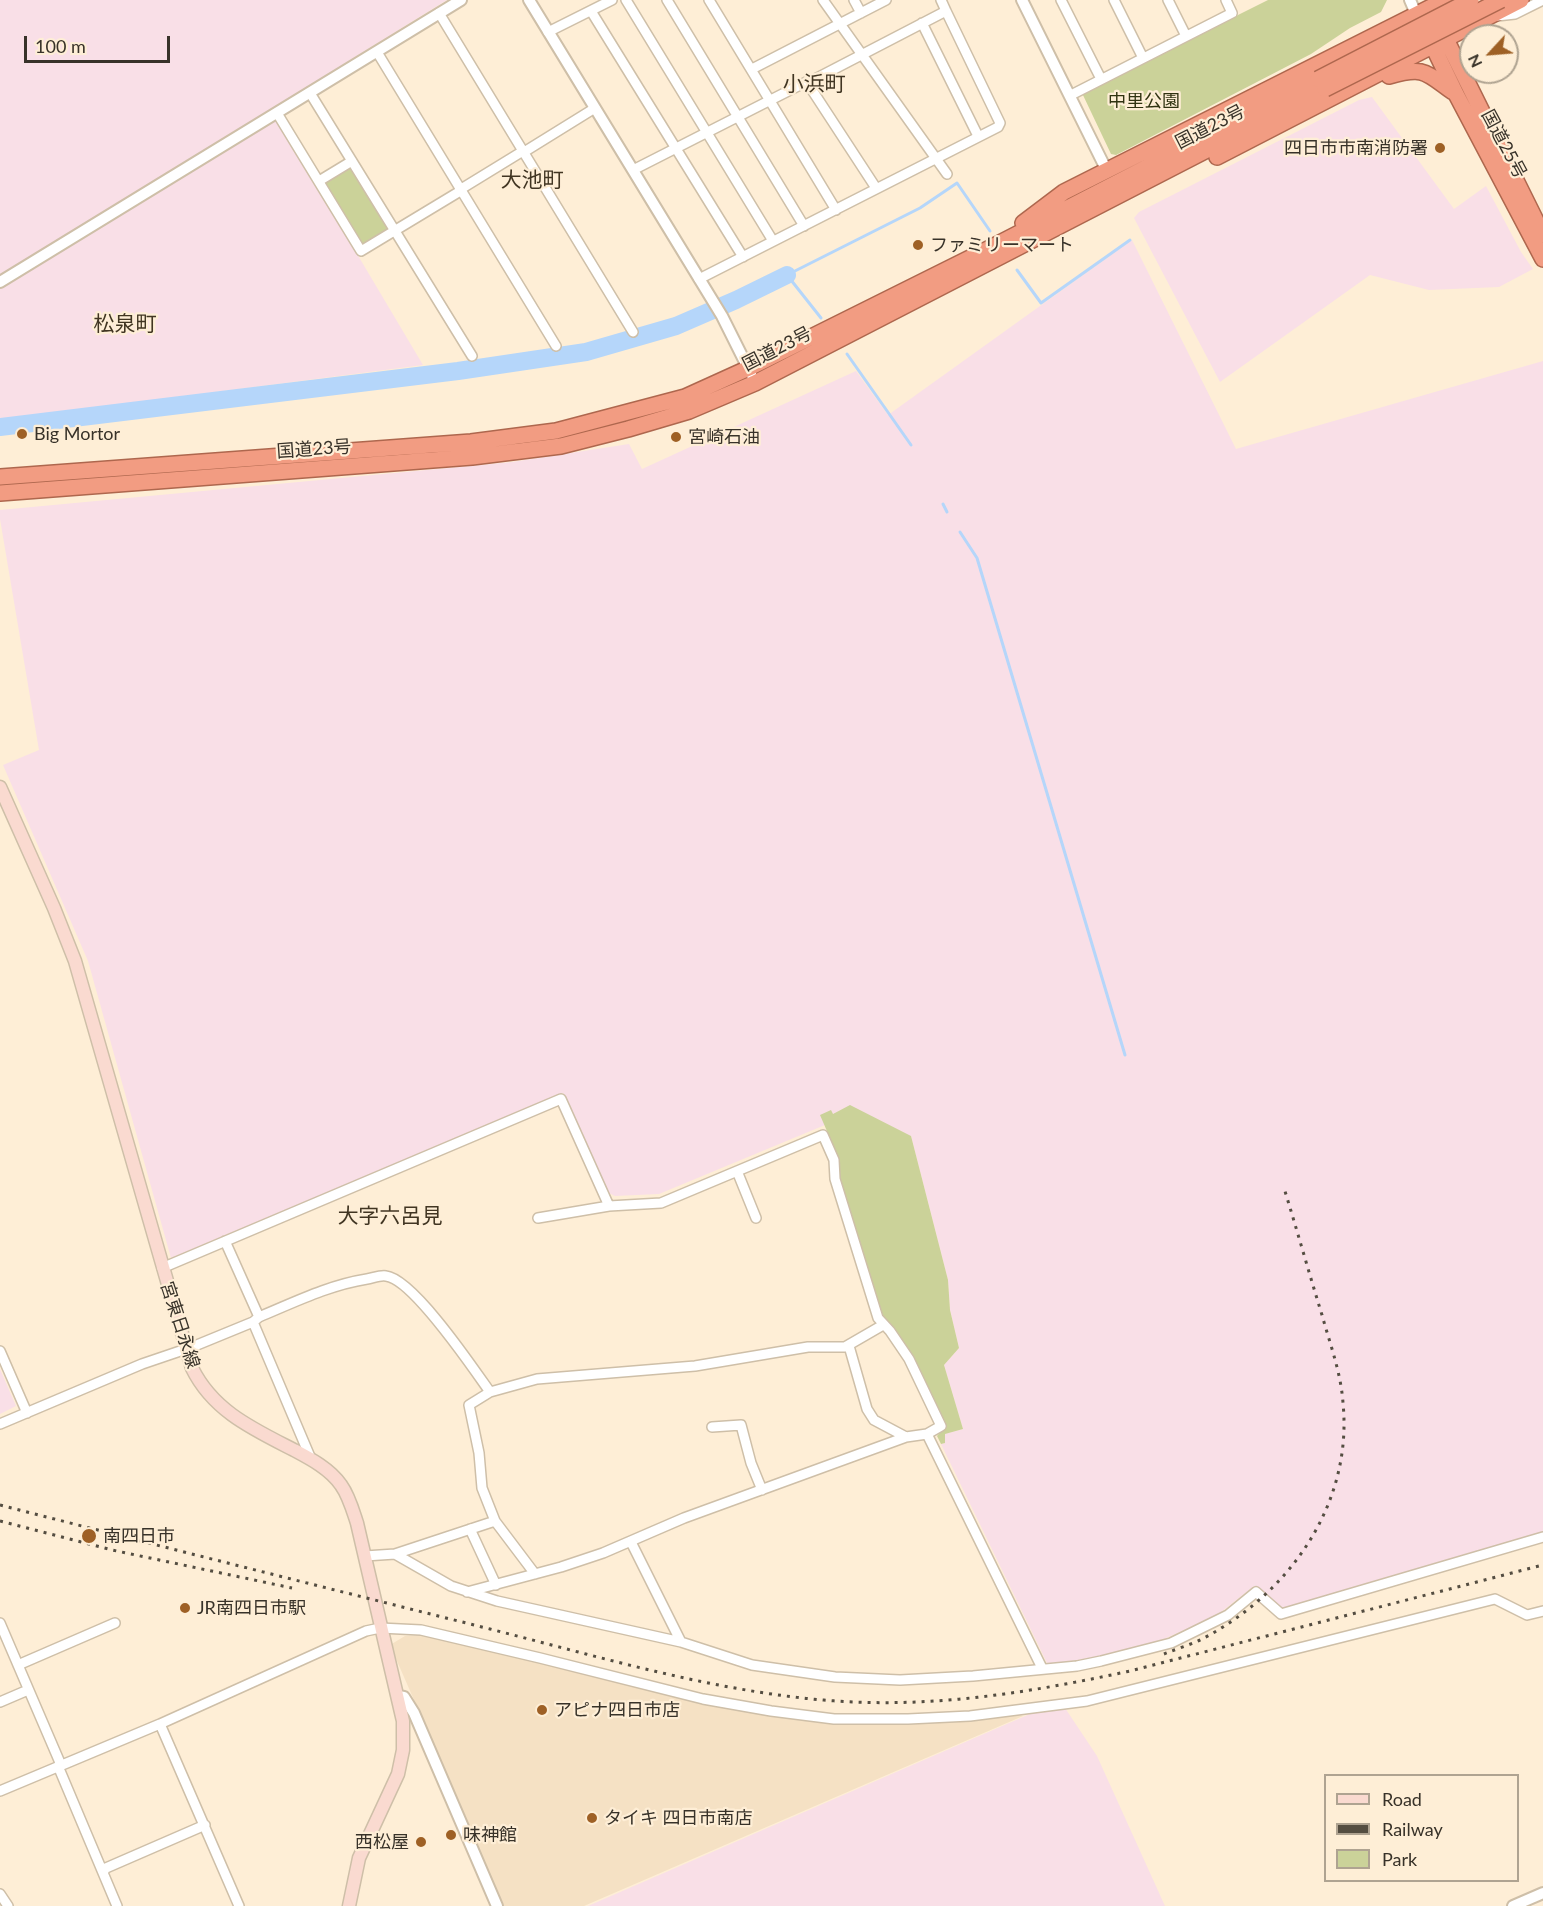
<!DOCTYPE html>
<html>
<head>
<meta charset="utf-8">
<style>
  body { margin:0 }
  #map { position:relative; width:1543px; height:1906px; overflow:hidden; background:#feeed6; font-family:Lato,sans-serif }
  canvas { display:block }
  .legend { position:absolute; left:1324px; top:1774px; width:195px; height:108px; box-sizing:border-box; background:#feeed6; border:2px solid #afa391; margin:0; padding:8px 10px; list-style:none; font-size:18px; color:#383229 }
  .legend li { display:flex; align-items:center; gap:12px; height:30px }
  .legend b { width:30px; border:2px solid #afa391 }
  .north { position:absolute; left:1459px; top:24px; width:60px; height:60px; box-sizing:border-box; background:#feeed6; border:2px solid #afa391; border-radius:50%; rotate:244deg; font-size:16px; font-weight:700; line-height:24px; text-align:center; color:#383229 }
  .north::after { content:''; display:block; margin:auto; width:21px; height:27px; background:#9e6025; clip-path:polygon(50% 0,100% 100%,50% 72%,0 100%) }
  .scale { position:absolute; left:24px; top:36px; width:146px; height:27px; box-sizing:border-box; border:3px solid #383229; border-top:0; padding-left:8px; font-size:18px; line-height:21px; white-space:nowrap; color:#383229; -webkit-text-stroke:4px #feeed6; paint-order:stroke }
</style>
</head>
<body>
<div id="map">
<canvas width="1543" height="1906"></canvas>
<ul class="legend">
<li><b style="height:8px;background:#fadad0"></b>Road</li>
<li><b style="height:8px;background:#544d41"></b>Railway</li>
<li><b style="height:16px;background:#cbd299"></b>Park</li>
</ul>
<div class="north">N</div>
<div class="scale">100 m</div>
</div>
<script>
const c = document.querySelector('canvas').getContext('2d');
c.lineJoin = 'round';
function paint(path, color) { c.fillStyle = color; c.fill(path, 'evenodd'); }
function stroke(path, color, width, dash) { c.strokeStyle = color; c.lineWidth = width; c.lineCap = dash ? 'butt' : 'round'; c.setLineDash(dash || []); c.stroke(path); }
function label(font, color, halo, rows, align = 'center') {
  c.font = font + ' Lato,"Noto Sans JP",sans-serif'; c.lineWidth = 4.5; c.setLineDash([]); c.textBaseline = 'middle'; c.strokeStyle = halo; c.fillStyle = color; for (const [text, x, y, turn = 0] of rows) {
    c.save(); c.translate(x, y); c.rotate((+turn || 0) * Math.PI / 180); c.textAlign = isNaN(turn) ? turn : align; if (halo) c.strokeText(text, 0, 0); c.fillText(text, 0, 0); c.restore();
  }
}
paint(new Path2D(`
  M427,1635L724,1706L775,1716L837,1722L1017,1714L1023,1716L584,1906H504L390,1645L405,1636Z`), '#f5e1c4');
paint(new Path2D(`
  M0,0H447L271,109L423,365L0,420Z
  M1372,97L1454,209L1486,186L1521,252L1533,269L1499,287L1429,290L1370,275L1220,382L1134,218L1139,212L1359,100Z
  M1132,240L1236,449L1543,361V1534L1284,1610L1254,1586L1216,1616L1164,1639L1116,1653L1050,1665L1047,1663L941,1444L945,1443L944,1434L963,1429L944,1365L959,1348L950,1310L948,1280L911,1136L833,1114L821,1115L825,1125L659,1194L615,1196L609,1193L563,1093L171,1258L88,961L3,765L39,750L0,519V510L512,462L629,444L642,469L856,371L888,415Z
  M0,1369L16,1406L0,1414Z
  M1063,1705L1097,1756L1165,1906H588L1046,1707Z`), '#f9dfe7');
paint(new Path2D(`
  M1268,0H1387L1381,12L1350,28L1311,54L1116,155L1111,154L1082,93Z
  M351,166L387,227V231L364,245L360,244L325,185V181Z
  M850,1105L911,1136L948,1280L950,1310L959,1348L944,1365L963,1429L945,1434V1443L941,1444L937,1436L943,1429C927,1388 913,1347 881,1315L839,1179V1159L820,1115L831,1110L833,1114Z`), '#cbd299');
stroke(new Path2D(`
  M1017,270L1041,303L1130,240
  M821,318L787,275L920,208L957,183L990,231
  M847,354L911,445
  M943,504L947,512
  M960,532L977,558L1125,1055`), '#b5d6fa', 3);
stroke(new Path2D(`
  M0,427L458,371L586,352L676,326L736,300L787,275`), '#b5d6fa', 18);
const minor = new Path2D(`
  M626,0L773,241
  M667,0L804,226
  M709,0L836,210
  M823,0L947,174
  M854,0L861,13
  M1061,0L1101,79
  M1114,0L1143,58
  M1168,0L1186,36
  M591,11L743,257
  M439,13L633,332
  M1497,16L1515,14L1543,0
  M922,23L978,136
  M548,32L612,0
  M377,52L556,346
  M752,69L886,0
  M810,81L812,90L876,188
  M310,93L472,356
  M1071,95L1232,13L1226,0
  M277,113L361,251L462,190
  M524,152L595,108
  M633,170L806,82L815,79L946,11L941,0
  M319,181L352,161
  M461,189L523,151
  M699,279L998,127L1000,123L946,11
  M737,1171L756,1218
  M538,1218L609,1206
  M225,1241L259,1317
  M162,1268L561,1099L609,1206L661,1203L823,1135L834,1160L835,1179L878,1318L890,1331L909,1359L941,1426L927,1434L906,1437L684,1518L603,1553L561,1567L467,1592
  M253,1322L311,1459
  M849,1346L867,1409L874,1420L906,1437
  M0,1351L27,1413
  M0,1424L142,1364L192,1347L253,1322L259,1317C295,1302 329,1285 367,1279C373,1278 380,1275 386,1276C413,1279 473,1368 490,1392
  M712,1427L741,1425L751,1463L762,1490
  M927,1434L1042,1668
  M470,1529L496,1585
  M631,1542L681,1642
  M395,1554L495,1521
  M365,1556L395,1554L451,1586L497,1601L681,1642L752,1665L835,1677L900,1680L973,1676L1077,1666L1101,1661L1171,1643L1228,1615L1256,1592L1281,1614L1543,1537
  M535,1574L495,1521L482,1488L479,1453L469,1405L490,1392L537,1379L695,1366L808,1347H845L883,1325
  M0,1623L61,1765
  M18,1665L115,1623
  M0,1702L28,1690
  M160,1724L239,1906
  M58,1766L117,1906
  M0,1791L160,1724L366,1631L380,1628L421,1630L540,1658L703,1699L771,1711L834,1719H908L970,1716L1087,1701L1495,1599L1527,1615L1543,1611
  M103,1872L106,1868L205,1825
  M0,1894L8,1906`);
const tertiary = new Path2D(`
  M529,0L722,316L751,374
  M1022,0L1107,171
  M1410,0L1416,14
  M0,282L461,0
  M398,1696L404,1697L414,1713L497,1906
  M1513,1906L1543,1893`);
const secondary = new Path2D(`
  M0,787L54,908L75,961L192,1368C213,1411 253,1429 294,1450C311,1459 330,1469 341,1485C349,1496 353,1511 357,1523L403,1721V1750L398,1774L359,1858L349,1906`);
const trunk = new Path2D(`
  M1442,31L1543,235
  M1429,38L1456,94L1543,259
  M1389,76C1425,66 1425,72 1453,92
  M1217,157L1521,0
  M1023,223L1064,192L1445,0
  M0,477L471,442L556,431L685,397L749,368L992,247L1318,79
  M0,493L472,457L561,446L628,429L689,411L755,383L1325,89`);
stroke(minor, '#cebfa8', 12);
stroke(tertiary, '#cebfa8', 14);
stroke(secondary, '#cebfa8', 15);
stroke(trunk, '#ae674e', 18);
stroke(minor, '#fff', 9);
stroke(tertiary, '#fff', 10);
stroke(secondary, '#fadad0', 12);
stroke(trunk, '#f29c82', 15);
stroke(new Path2D(`
  M0,1505C163,1547 327,1588 490,1629C604,1658 719,1693 836,1701C936,1708 1033,1692 1130,1671L1543,1565
  M0,1521L112,1550L292,1588
  M1164,1654C1176,1649 1190,1645 1202,1639C1289,1594 1353,1504 1343,1403C1341,1373 1330,1344 1322,1315C1309,1273 1297,1230 1284,1188`), '#544d41', 3, [3, 6]);
const trunkBridge = new Path2D(`
  M1318,79L1471,0
  M1325,89L1501,0`);
stroke(trunkBridge, '#ae674e', 18, []);
stroke(trunkBridge, '#f29c82', 15);
for (const [x, y, r, color] of [
  [1440,148,6,"#9e6025"],
  [918,245,6,"#9e6025"],
  [22,434,6,"#9e6025"],
  [676,437,6,"#9e6025"],
  [89,1536,8,"#9e6025"],
  [185,1608,6,"#9e6025"],
  [542,1710,6,"#9e6025"],
  [592,1818,6,"#9e6025"],
  [451,1835,6,"#9e6025"],
  [421,1842,6,"#9e6025"]
]) { const dot = new Path2D(); dot.arc(x, y, r, 0, 2 * Math.PI); c.fillStyle = color; c.fill(dot); stroke(dot, '#feeed6', 2); }
label('18px', '#303311', '#feeed6', [
  ["中里公園",1144,101]
]);
label('18px', '#383229', '#feeed6', [
  ["国道23号",1210,127,-27],
  ["国道25号",1504,144,62],
  ["国道23号",777,349,-27],
  ["国道23号",314,449,-4],
  ["宮東日永線",180,1325,72]
]);
label('18px', '#383229', '#feeed6', [
  ["四日市市南消防署",1428,148,"right"],
  ["ファミリーマート",930,245],
  ["Big Mortor",34,434],
  ["宮崎石油",688,437],
  ["南四日市",103,1536],
  ["JR南四日市駅",197,1608],
  ["アピナ四日市店",554,1710],
  ["タイキ 四日市南店",604,1818],
  ["味神館",463,1835],
  ["西松屋",409,1842,"right"]
], 'left');
label('21px', '#413522', '#feeed6', [
  ["小浜町",814,84],
  ["大池町",532,180],
  ["松泉町",125,324],
  ["大字六呂見",390,1216]
]);
</script>
</body>
</html>
